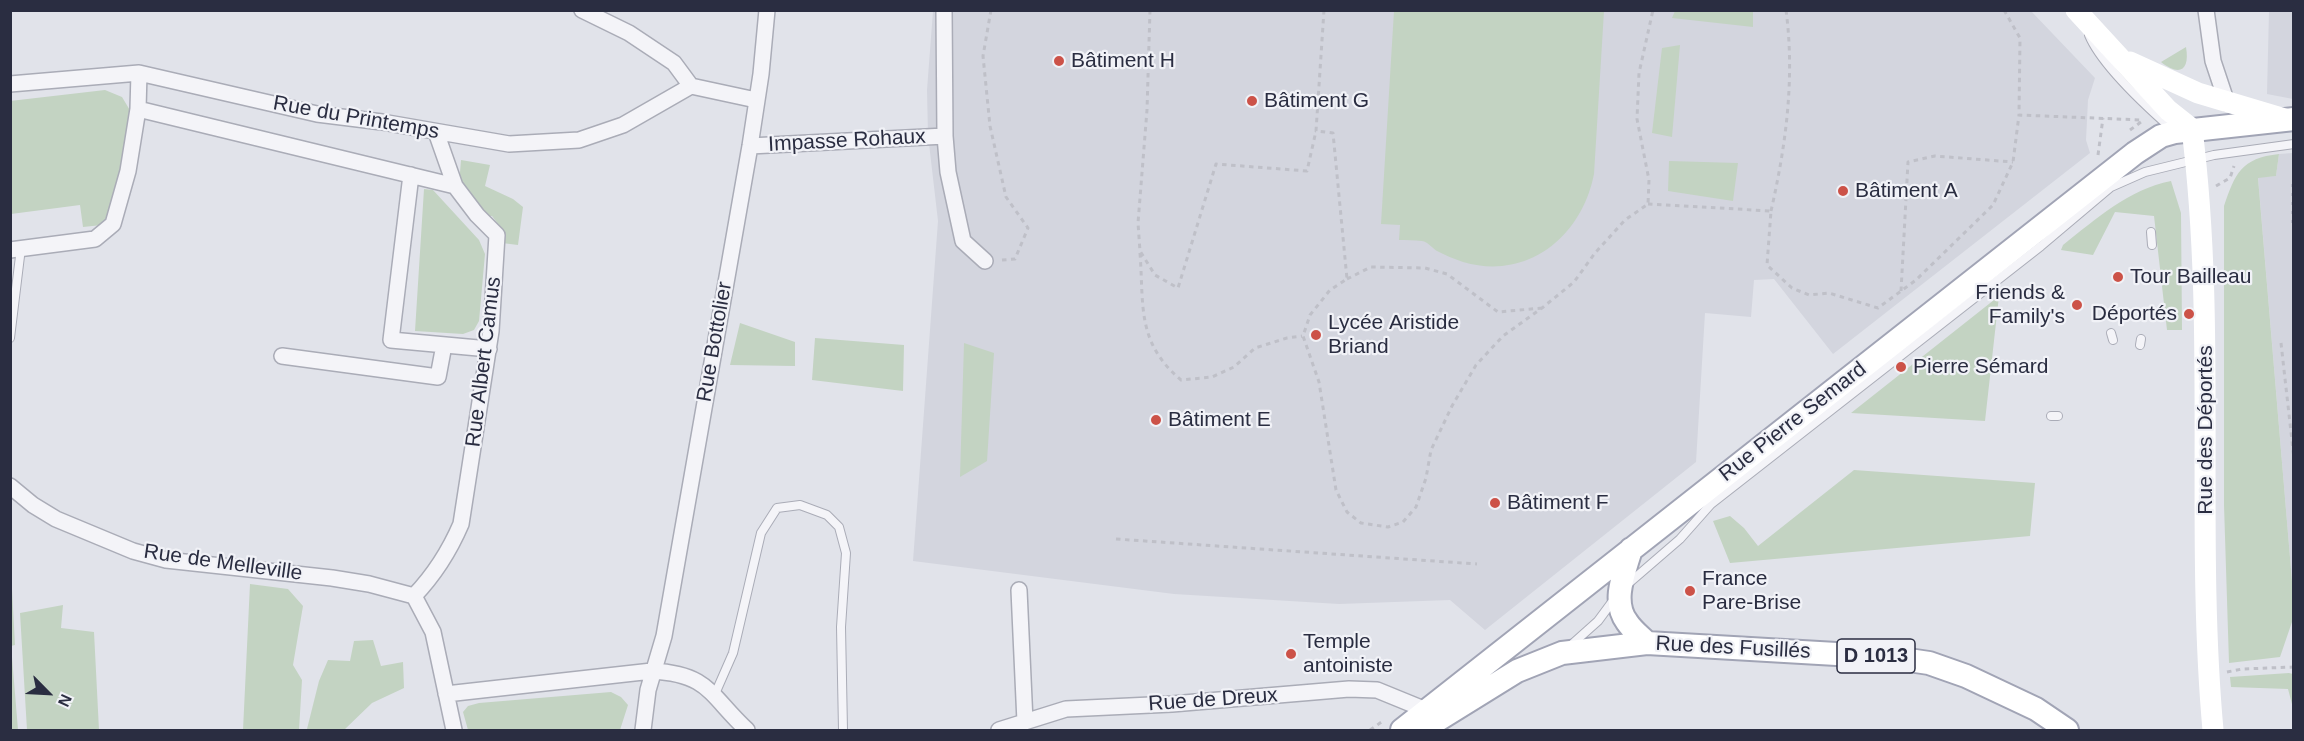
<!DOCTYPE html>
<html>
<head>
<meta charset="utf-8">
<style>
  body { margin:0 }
  #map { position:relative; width:2304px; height:741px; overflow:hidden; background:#e1e3ea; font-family:Arial,sans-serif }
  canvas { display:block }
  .frame { position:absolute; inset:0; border:12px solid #2a2d41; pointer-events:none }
  .north { position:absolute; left:18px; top:663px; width:60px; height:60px; -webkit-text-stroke:4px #f1f2f7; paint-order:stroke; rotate:114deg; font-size:16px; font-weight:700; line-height:24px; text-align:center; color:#2a2d41 }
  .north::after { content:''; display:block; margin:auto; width:21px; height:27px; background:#2a2d41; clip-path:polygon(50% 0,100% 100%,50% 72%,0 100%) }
</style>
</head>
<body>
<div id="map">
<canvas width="2304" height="741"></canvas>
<div class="frame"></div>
<div class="north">N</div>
</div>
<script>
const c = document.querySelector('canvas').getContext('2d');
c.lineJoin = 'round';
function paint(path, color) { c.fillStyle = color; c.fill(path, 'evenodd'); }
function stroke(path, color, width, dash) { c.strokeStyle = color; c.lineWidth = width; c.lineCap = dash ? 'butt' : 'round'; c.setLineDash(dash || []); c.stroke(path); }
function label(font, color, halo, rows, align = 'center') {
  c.font = font + ' Arial,sans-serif'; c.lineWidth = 4.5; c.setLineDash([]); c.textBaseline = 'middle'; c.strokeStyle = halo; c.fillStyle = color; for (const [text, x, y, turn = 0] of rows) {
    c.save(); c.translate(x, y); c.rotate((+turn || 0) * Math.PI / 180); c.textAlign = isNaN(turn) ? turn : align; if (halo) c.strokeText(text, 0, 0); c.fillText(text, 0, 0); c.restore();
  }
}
paint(new Path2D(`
  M933,11H2031L2095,78L2088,100L2086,140L2090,153L1833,354L1774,279L1754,280L1751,317L1705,313L1696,462L1485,630L1450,600L1339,604L1174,594L913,561L938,221L928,135L927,90Z
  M2269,11H2293V99L2267,94Z
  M2293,153V593L2258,177L2276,176L2279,154Z`), '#d3d5de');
paint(new Path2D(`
  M1394,11H1604L1594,174C1582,236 1528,281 1463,262C1454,259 1445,255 1437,251C1432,248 1428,242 1422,241C1415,240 1406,240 1399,240L1400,225L1381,224Z
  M1675,11H1753V27L1672,18Z
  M1680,45L1672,137L1652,133L1662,48Z
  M2186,47C2190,70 2180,77 2161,62Z
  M105,90L122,97L131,112L121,175L110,219L102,225L83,227L80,205L11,214L10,101Z
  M2279,154L2276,176L2258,178L2293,593V619L2280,657L2229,663L2224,505V206C2235,174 2241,158 2279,154Z
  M461,160L490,165L485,186L513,199L523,207L518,245L502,243L501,239L504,232L492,216H483L459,185Z
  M1669,161L1738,163L1733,201L1668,191Z
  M2171,181L2181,213L2182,330H2167L2154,216L2115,212L2093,255L2061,250L2063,245C2096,219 2129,189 2171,181Z
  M424,189L433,190L479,240L485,254L479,321L474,330L463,334L415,331Z
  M1999,296L1985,421L1851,413Z
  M740,323L795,342V366L730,365Z
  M815,338L904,345L903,391L812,380Z
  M964,343L994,353L987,461L960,477Z
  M1854,470L2035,483L2030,536L1730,563L1713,521L1730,516L1744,528L1758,546Z
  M11,570L15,645L11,646H10Z
  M250,584L288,589L303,606L293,665L302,680L299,730H243Z
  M63,605L61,628L94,632L99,730H27L20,613Z
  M373,640L381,666L403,662L404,688L372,703L344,730L307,729L319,681L328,660L350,661L354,641Z
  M11,657H12L18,730H11Z
  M2289,673L2293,674V708L2288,689L2231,687L2230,677Z
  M611,692L621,697L628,705L620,730H468L463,712L468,706L479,703Z`), '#c3d3c2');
const lane = new Path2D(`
  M2089,35C2101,64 2147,107 2172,129
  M2151,232L2152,245
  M2111,333L2113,340
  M10,338L21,248
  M2140,345L2141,339
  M2051,416H2058
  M1629,583L1680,539L1711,504L2041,246L2111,187L2145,172L2214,155L2294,144
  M1570,646L1598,621L1615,598
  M715,694L733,653L761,533L777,508L800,505L827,515L839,527L846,553L841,627L843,730`);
const street = new Path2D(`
  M582,10L629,33L674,63L691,86L756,100
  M2206,10L2213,61L2227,103
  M10,84L139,73L317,114L382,122L509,144L579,140L623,125L691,86
  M138,109L455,186
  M945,136L948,172L963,241L985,261
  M750,146L945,136L944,10
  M411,175L391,340L489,349
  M10,250L95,239L113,224L128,171L138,109L139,73
  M282,356L438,377L444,345
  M10,486L33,505L56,519L133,551L166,560L332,578L369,584L414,596
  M1019,590L1025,722
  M414,596C435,574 449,552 461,524L491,331L497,235L477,215L455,186L436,132
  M414,596L433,632L454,730
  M446,694L652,671C710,674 710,696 747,730
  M643,730L648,690L664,636L750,146L761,74L767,10
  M999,730L1066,709L1172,704L1349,689L1377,690L1426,710`);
const primary = new Path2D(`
  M1631,549C1625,571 1611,601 1627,622C1632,630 1640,636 1647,643
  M1425,728L1517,671L1562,653L1647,643L1888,657L1929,663L1966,676L2036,709L2067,730
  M1402,730L2135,153L2161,136L2175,132L2294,119`);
stroke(lane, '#aaacb7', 10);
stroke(street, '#aaacb7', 18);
stroke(primary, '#a1a4b5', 26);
stroke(new Path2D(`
  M991,10L983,56L990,126L1006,197L1028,228L1015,259L1002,260
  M1150,10L1147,110L1138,223L1140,251L1155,275L1178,288L1216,164L1307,171L1316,131
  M1324,10L1316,131L1333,133L1347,279L1330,290L1310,315L1303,336L1319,382L1336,490L1347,512L1361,523L1388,527L1403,522L1416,507L1426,478L1431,450L1452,406L1476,365L1503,336L1542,308L1574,282L1595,253L1625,220L1648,204L1649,180L1637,119L1639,73L1653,10
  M2004,10L2020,38L2019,115L2142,120
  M2130,130L2141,122
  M2098,155L2103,118
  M2216,186L2230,178L2234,166
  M1648,204L1771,211L1767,265L1792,288L1809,295L1829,293L1878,308L1916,280L1993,205L2013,162L2019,115
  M1771,211C1786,145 1795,78 1786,10
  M1140,253C1144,305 1136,342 1181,380L1212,377L1234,367L1255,348L1287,338L1302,336
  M1347,279L1371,267L1425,268L1447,274L1498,312L1542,308
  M1901,291L1908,162L1935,156L2013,162
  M2281,343L2294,459
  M1116,539L1477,564
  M2227,672L2242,669L2294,667
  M1370,730L1383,721`), '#bfc0c8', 3, [4.5, 4.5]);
stroke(lane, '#f4f4f8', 8);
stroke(street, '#f4f4f8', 15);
stroke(new Path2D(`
  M2076,10L2168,110L2192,129C2217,329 2195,531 2213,730
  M2130,62L2198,93L2285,119`), '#fff', 21);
stroke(primary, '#fff', 22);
stroke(new Path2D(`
  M2294,184V229`), '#7b7e93', 4.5, [3, 6]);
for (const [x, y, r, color] of [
  [1059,61,6,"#cc5248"],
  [1252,101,6,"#cc5248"],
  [1843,191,6,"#cc5248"],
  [2118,277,6,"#cc5248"],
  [2077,305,6,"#cc5248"],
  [2189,314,6,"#cc5248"],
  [1316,335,6,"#cc5248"],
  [1901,367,6,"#cc5248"],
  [1156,420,6,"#cc5248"],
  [1495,503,6,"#cc5248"],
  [1690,591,6,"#cc5248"],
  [1291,654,6,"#cc5248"]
]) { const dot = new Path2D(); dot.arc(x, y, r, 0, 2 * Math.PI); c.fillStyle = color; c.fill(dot); stroke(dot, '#f1f2f7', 2); }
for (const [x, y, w] of [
  [1876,656,78]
]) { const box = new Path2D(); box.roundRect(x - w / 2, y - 17, w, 34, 4.5); c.fillStyle = '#f1f2f7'; c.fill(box); stroke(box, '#2a2d41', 1.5); }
label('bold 20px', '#2a2d41', null, [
  ["D 1013",1876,656]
]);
label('21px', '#2a2d41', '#f1f2f7', [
  ["Bâtiment H",1071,61],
  ["Bâtiment G",1264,101],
  ["Bâtiment A",1855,191],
  ["Tour Bailleau",2130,277],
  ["Friends &",2065,293,"right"],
  ["Family's",2065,317,"right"],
  ["Déportés",2177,314,"right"],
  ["Lycée Aristide",1328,323],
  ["Briand",1328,347],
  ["Pierre Sémard",1913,367],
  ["Bâtiment E",1168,420],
  ["Bâtiment F",1507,503],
  ["France",1702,579],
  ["Pare-Brise",1702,603],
  ["Temple",1303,642],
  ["antoiniste",1303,666]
], 'left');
label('21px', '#2a2d41', '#f1f2f7', [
  ["Rue du Printemps",356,118,10],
  ["Impasse Rohaux",847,141,-3],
  ["Rue Bottolier",715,342,-80],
  ["Rue Albert Camus",484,362,-83],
  ["Rue Pierre Semard",1793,422,-38],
  ["Rue des Déportés",2206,430,-90],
  ["Rue de Melleville",223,563,8],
  ["Rue des Fusillés",1733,648,3],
  ["Rue de Dreux",1213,700,-4]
]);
</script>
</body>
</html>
